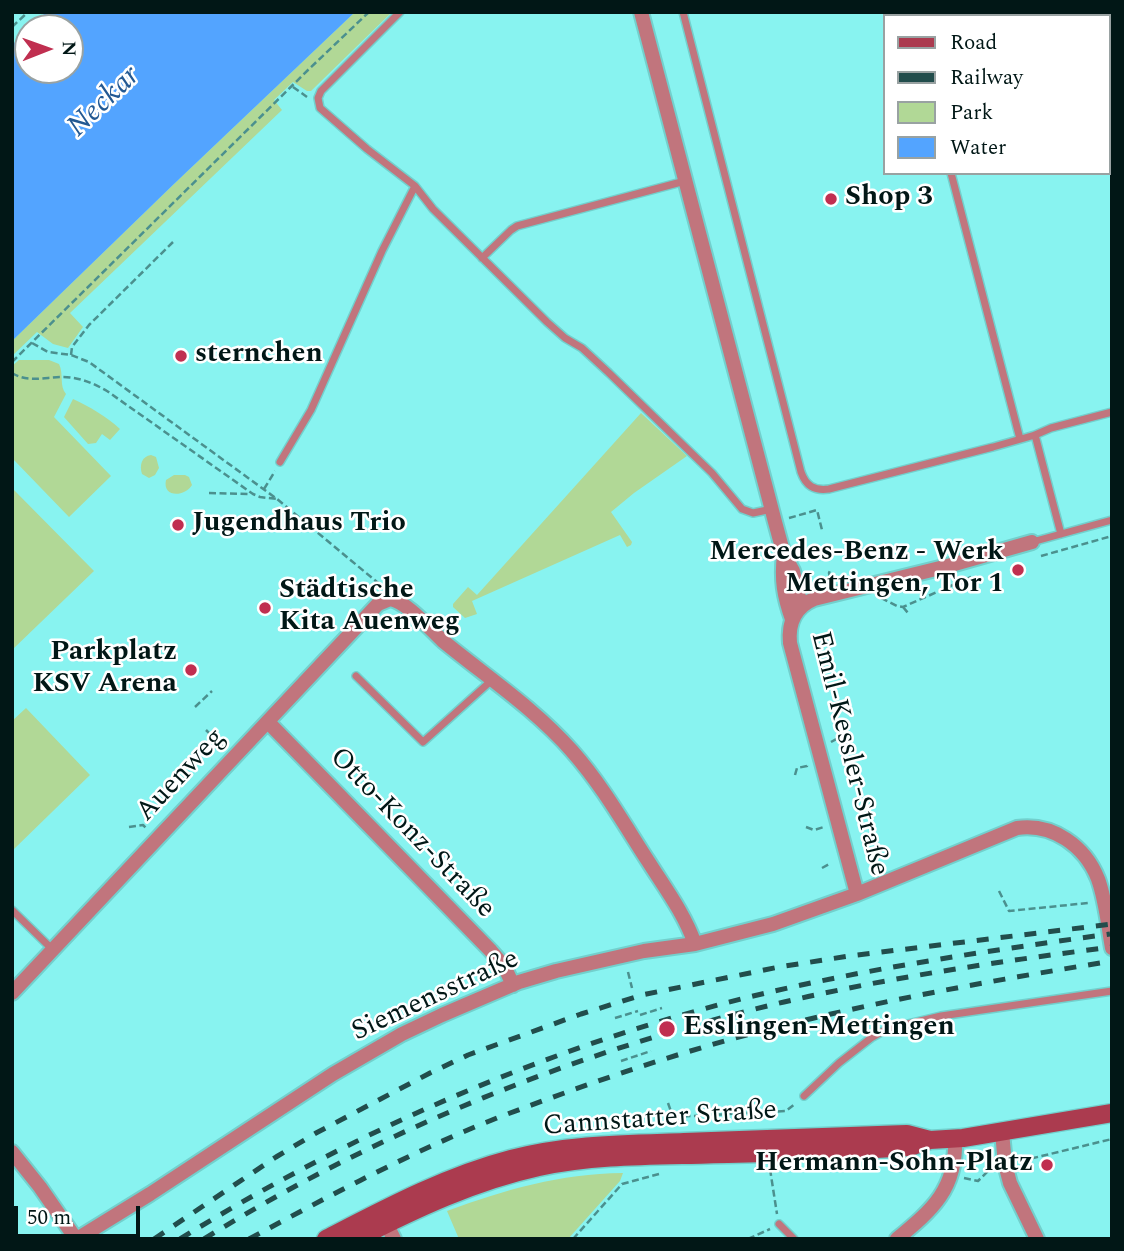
<!DOCTYPE html>
<html>
<head>
<meta charset="utf-8">
<style>
  body { margin:0 }
  #map { position:relative; width:1124px; height:1251px; overflow:hidden; background:#88f3f0; font-family:Spectral,serif }
  canvas { display:block }
  .frame { position:absolute; inset:0; border:14px solid #011716; pointer-events:none }
  .legend { position:absolute; left:883px; top:14px; width:228px; height:161px; box-sizing:border-box; background:#fff; border:2px solid #99a2a2; margin:0; padding:9px 12px; list-style:none; font-size:21px; color:#011716 }
  .legend li { display:flex; align-items:center; gap:14px; height:35px }
  .legend b { width:35px; border:2px solid #99a2a2 }
  .north { position:absolute; left:14px; top:14px; width:70px; height:70px; box-sizing:border-box; background:#fff; border:2px solid #99a2a2; border-radius:50%; rotate:89deg; font-size:19px; font-weight:700; line-height:28px; text-align:center; color:#011716 }
  .north::after { content:''; display:block; margin:auto; width:24px; height:32px; background:#c02f50; clip-path:polygon(50% 0,100% 100%,50% 72%,0 100%) }
  .scale { position:absolute; left:14px; top:1206px; width:126px; height:32px; box-sizing:border-box; border:4px solid #011716; border-top:0; padding-left:9px; font-size:21px; line-height:24px; white-space:nowrap; color:#011716; -webkit-text-stroke:5px #fff; paint-order:stroke }
</style>
</head>
<body>
<div id="map">
<canvas width="1124" height="1251"></canvas>
<div class="frame"></div>
<ul class="legend">
<li><b style="height:9px;background:#ab3b4f"></b>Road</li>
<li><b style="height:9px;background:#224d4c"></b>Railway</li>
<li><b style="height:19px;background:#b1d896"></b>Park</li>
<li><b style="height:19px;background:#53a4ff"></b>Water</li>
</ul>
<div class="north">N</div>
<div class="scale">50 m</div>
</div>
<script>
const c = document.querySelector('canvas').getContext('2d');
c.lineJoin = 'round';
function paint(path, color) { c.fillStyle = color; c.fill(path, 'evenodd'); }
function stroke(path, color, width, dash) { c.strokeStyle = color; c.lineWidth = width; c.lineCap = dash ? 'butt' : 'round'; c.setLineDash(dash || []); c.stroke(path); }
function label(font, color, halo, rows, align = 'center') {
  c.font = font + ' Spectral,serif'; c.lineWidth = 5; c.setLineDash([]); c.textBaseline = 'middle'; c.strokeStyle = halo; c.fillStyle = color; for (const [text, x, y, turn = 0] of rows) {
    c.save(); c.translate(x, y); c.rotate((+turn || 0) * Math.PI / 180); c.textAlign = isNaN(turn) ? turn : align; if (halo) c.strokeText(text, 0, 0); c.fillText(text, 0, 0); c.restore();
  }
}
paint(new Path2D(`
  M355,12H392L311,91H307L293,82L274,100L282,110L70,313L83,327L68,348L53,344L37,332L12,356V341L175,183Z
  M19,360H49L59,364C64,374 59,386 66,394L54,417L111,476L69,517L12,458V366Z
  M73,399C90,407 106,416 120,429L110,440L102,434L96,443L88,444L64,417Z
  M641,413L687,456L634,493L611,512L632,542L631,545L627,547L620,535L472,601L477,614L465,618L453,607V604L468,587L477,595Z
  M151,455L156,457L159,468L155,475L149,478L142,474C139,465 142,456 151,455Z
  M174,475H185L189,477L192,485C185,497 162,498 166,480Z
  M12,488L94,571L12,650Z
  M26,708L90,775L12,851V721Z
  M623,1173L620,1181L568,1239H459L447,1211C507,1189 559,1174 623,1173Z`), '#b1d896');
paint(new Path2D(`
  M46,12H355L175,183L12,341V45L28,30V70H70V28H30Z`), '#53a4ff');
const service = new Path2D(`
  M400,12L321,91L318,98L320,108L367,149L415,186L433,209L547,322L565,338L582,348L609,373L712,473L742,509L753,513L772,509
  M683,12L801,472C806,486 814,491 829,489L993,447L1035,435L1051,428L1112,412
  M911,12L912,16
  M951,173L1020,439
  M482,258L511,230L517,226L685,181
  M1035,435L1061,534
  M280,462L311,410L382,251L415,186
  M1032,542L1112,520
  M356,676L423,742L492,680
  M12,910L53,950
  M804,1096L839,1063L871,1038L887,1029L941,1016L1112,991
  M779,1224L794,1239`);
const minor = new Path2D(`
  M641,12L775,522L784,555L793,571L801,606
  M784,555C781,579 784,597 792,619
  M268,722L491,951L504,966L513,985
  M857,894L790,643C788,622 795,607 814,599L944,567L1032,542
  M12,993L349,635L378,604L390,599C406,601 430,629 443,641C487,677 535,709 572,751C602,785 624,824 648,861C665,888 684,913 695,944
  M1002,1132L1005,1164L1010,1183L1037,1239
  M12,1152L40,1187L76,1239
  M382,1215L394,1239
  M77,1239L150,1194L333,1074L402,1034L442,1015L519,982L556,971L644,951L695,944L773,924L857,894L1017,828C1053,823 1085,846 1098,879C1106,901 1108,926 1112,948
  M897,1239C932,1210 957,1189 955,1139`);
const secondary = new Path2D(`
  M326,1239C386,1208 446,1176 511,1159C568,1144 626,1144 684,1142C759,1139 833,1137 907,1134L930,1140
  M357,1239C415,1209 475,1181 539,1167C586,1157 634,1156 682,1155C758,1153 834,1152 910,1147L930,1140L963,1138L1112,1113`);
stroke(service, '#72d0cd', 10);
stroke(minor, '#72d0cd', 18);
stroke(secondary, '#72d0cd', 21);
stroke(new Path2D(`
  M12,27L28,12
  M293,87L307,97
  M32,343L48,352L71,355L89,362L277,499L383,587
  M71,355L72,347L89,325L173,242
  M12,362L308,70L369,12
  M12,373C28,383 45,377 63,377C79,377 93,383 107,391L253,494L260,497L277,499
  M264,489L275,471
  M209,493L249,494
  M789,518L817,510L822,530
  M1041,556L1112,536
  M830,578L829,573L831,568
  M962,581L964,588
  M881,598L897,606L903,607L971,577
  M903,607L908,613
  M195,707L212,691
  M206,730L223,747
  M831,742L842,736L843,728
  M795,775L797,768L807,766L806,764
  M129,827L143,825L147,829
  M806,827L814,830L824,827
  M822,868L831,863
  M999,891L1009,911L1088,903
  M628,972L632,988
  M640,1015L662,1008
  M615,1018L638,1011
  M621,1061L651,1051
  M668,1103L673,1117V1126
  M673,1117L786,1111L796,1103
  M1021,1161L1112,1139
  M900,1165L906,1168L937,1171
  M770,1169L777,1214
  M964,1178L978,1181L991,1168
  M573,1239L622,1184L659,1174
  M748,1239L770,1229`), '#4b908e', 2.5, [7, 3.5]);
stroke(service, '#c1757d', 7);
stroke(minor, '#c1757d', 14);
stroke(secondary, '#ab3b4f', 18);
stroke(new Path2D(`
  M154,1239L276,1157L316,1133L430,1073L468,1055L581,1014L642,995L779,967L849,956L1112,924
  M180,1239C353,1132 544,1049 741,999C862,969 986,951 1110,934
  M204,1239C380,1130 583,1049 784,1002C892,977 1002,961 1112,947
  M249,1239C329,1196 413,1151 497,1118C573,1089 650,1062 728,1040C854,1005 983,982 1112,961`), '#224d4c', 5, [12, 12]);
for (const [x, y, r, color] of [
  [831,199,7,"#c02f50"],
  [181,356,7,"#c02f50"],
  [178,525,7,"#c02f50"],
  [1018,570,7,"#c02f50"],
  [265,608,7,"#c02f50"],
  [191,670,7,"#c02f50"],
  [667,1029,9,"#c02f50"],
  [1047,1165,7,"#c02f50"]
]) { const dot = new Path2D(); dot.arc(x, y, r, 0, 2 * Math.PI); c.fillStyle = color; c.fill(dot); stroke(dot, '#fff', 2.5); }
label('bold 28px', '#011716', '#fff', [
  ["Shop 3",845,199],
  ["sternchen",195,356],
  ["Jugendhaus Trio",192,525],
  ["Mercedes-Benz - Werk",1004,554,"right"],
  ["Mettingen, Tor 1",1004,586,"right"],
  ["Städtische",279,592],
  ["Kita Auenweg",279,624],
  ["Parkplatz",177,654,"right"],
  ["KSV Arena",177,686,"right"],
  ["Esslingen-Mettingen",683,1029],
  ["Hermann-Sohn-Platz",1033,1165,"right"]
], 'left');
label('28px', '#011716', '#fff', [
  ["Emil-Kessler-Straße",848,754,76],
  ["Auenweg",182,776,-47],
  ["Otto-Konz-Straße",411,834,46],
  ["Siemensstraße",436,997,-25],
  ["Cannstatter Straße",660,1120,-4]
]);
label('italic 30px', '#235993', '#fff', [
  ["Neckar",105,103,-44]
]);
</script>
</body>
</html>
